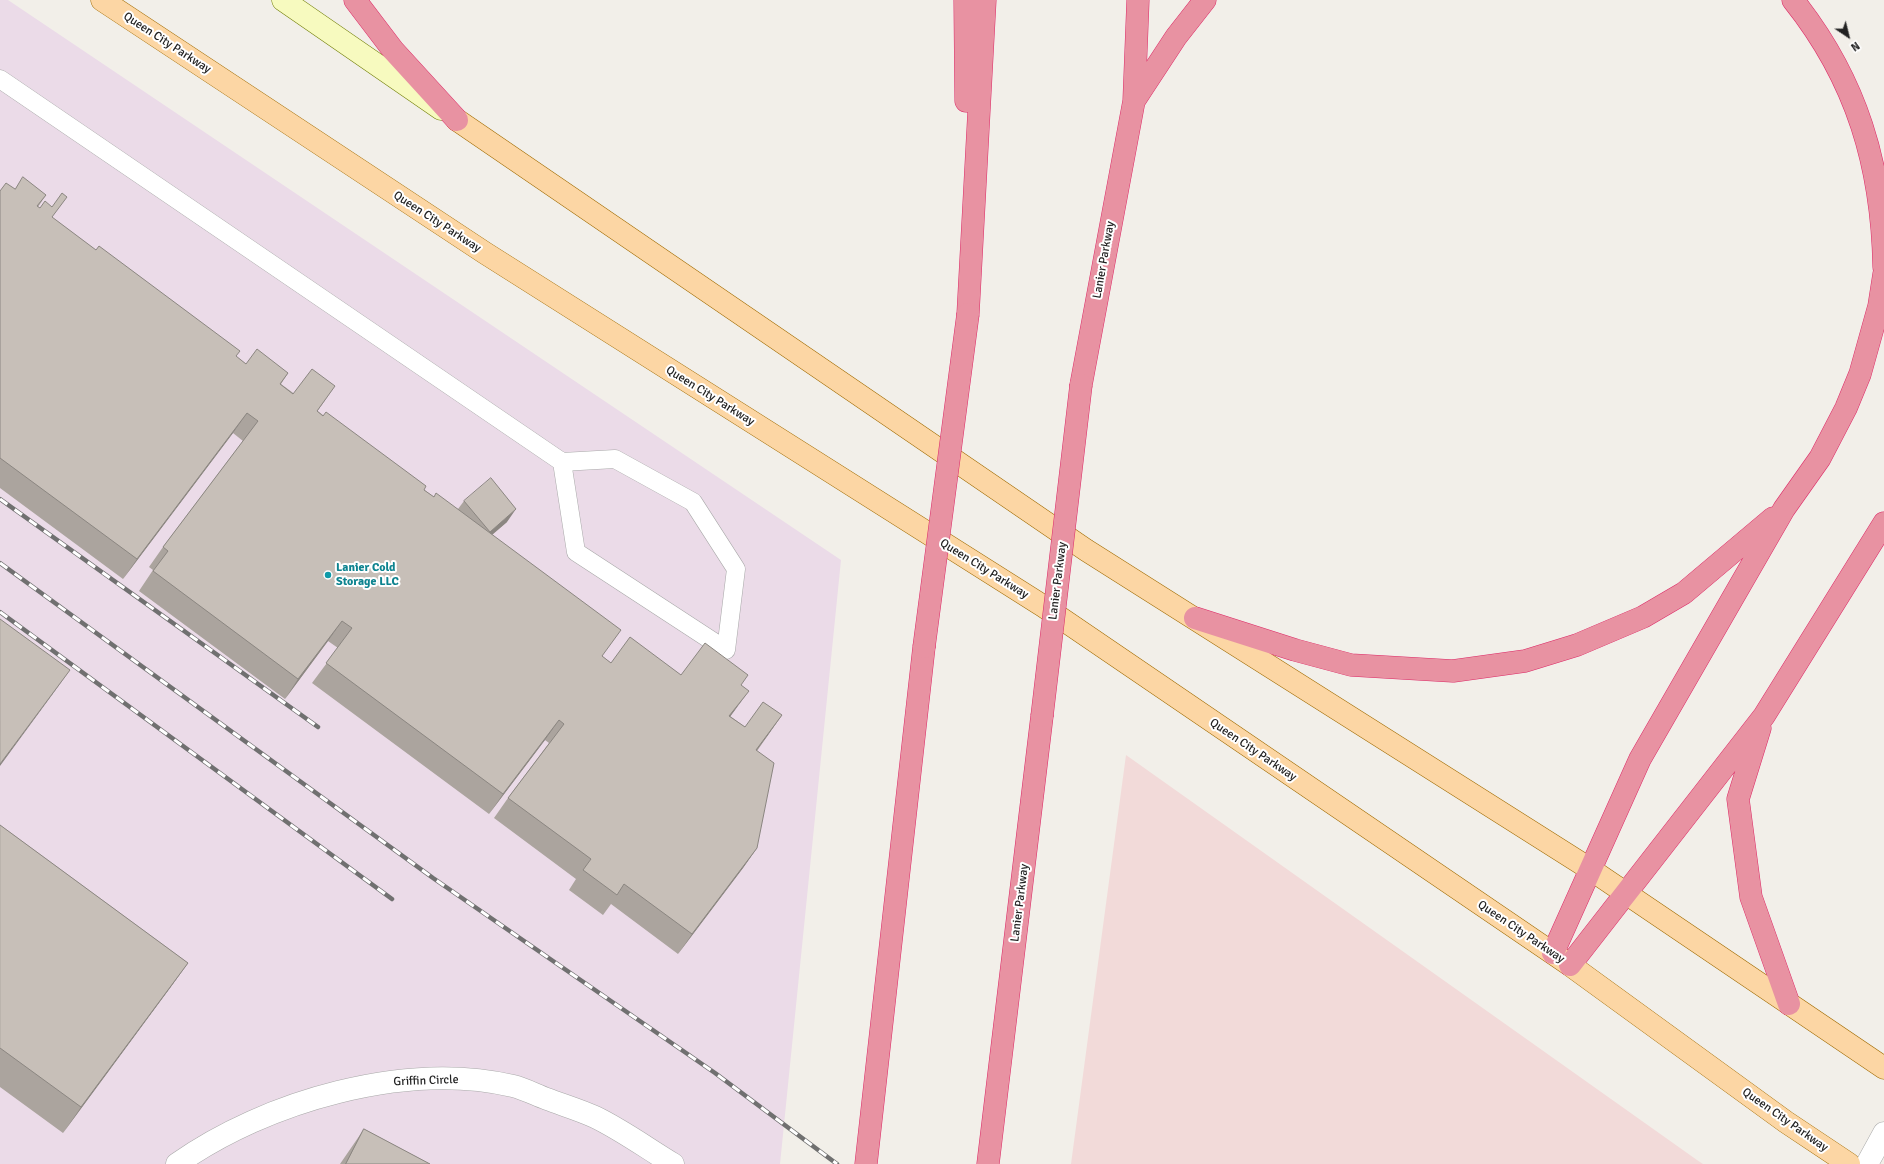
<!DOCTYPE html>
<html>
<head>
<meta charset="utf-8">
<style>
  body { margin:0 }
  #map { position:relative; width:1884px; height:1164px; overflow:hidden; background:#f2efe9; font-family:Signika,sans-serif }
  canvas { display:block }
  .north { position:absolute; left:1828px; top:16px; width:40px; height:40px; -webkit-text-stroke:3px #fff; paint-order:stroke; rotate:145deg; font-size:11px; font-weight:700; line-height:16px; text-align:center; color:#222 }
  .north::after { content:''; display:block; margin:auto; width:14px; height:18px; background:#222; clip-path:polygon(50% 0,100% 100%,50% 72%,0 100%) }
</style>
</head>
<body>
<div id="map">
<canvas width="1884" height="1164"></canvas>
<div class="north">N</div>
</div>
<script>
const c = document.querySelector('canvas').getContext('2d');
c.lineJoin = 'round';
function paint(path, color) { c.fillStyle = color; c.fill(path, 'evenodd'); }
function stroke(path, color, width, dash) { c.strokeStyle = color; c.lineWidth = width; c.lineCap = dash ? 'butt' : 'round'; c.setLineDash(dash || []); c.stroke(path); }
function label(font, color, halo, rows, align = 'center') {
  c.font = font + ' Signika,sans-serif'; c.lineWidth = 4; c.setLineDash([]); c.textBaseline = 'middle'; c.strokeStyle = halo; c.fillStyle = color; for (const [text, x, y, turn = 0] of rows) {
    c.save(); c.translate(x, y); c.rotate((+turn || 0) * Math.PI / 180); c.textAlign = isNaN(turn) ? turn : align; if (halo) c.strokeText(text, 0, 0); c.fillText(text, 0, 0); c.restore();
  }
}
paint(new Path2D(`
  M1126,755L1697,1160L1703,1164H1071Z`), '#f2dad9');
paint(new Path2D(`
  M0,0H8L841,560L780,1164H0Z`), '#ebdbe8');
const service = new Path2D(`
  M0,79L562,462L615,459L693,502L736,569L726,650L576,552L562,462`);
const minor = new Path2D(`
  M177,1164C266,1101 406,1061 513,1086C525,1089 536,1095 547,1099C563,1105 580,1110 595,1117C622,1130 648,1149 673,1164
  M1867,1164L1884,1133`);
const secondary = new Path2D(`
  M283,0L441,109`);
const primary = new Path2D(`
  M102,0L485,253L1043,606L1570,965L1786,1122L1849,1164
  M457,120L1086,550L1590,869L1884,1068`);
const motorway = new Path2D(`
  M355,0L393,50L457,120
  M965,0L966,101
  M1793,0C1857,80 1882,166 1884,267
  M1134,101L1176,37L1205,0
  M968,314L985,0
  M1081,385L1134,101L1138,0
  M1195,618L1295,650L1351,665L1453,671L1525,661L1577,645L1643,617L1684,593L1773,518
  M1760,728L1738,799L1751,897L1789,1004
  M1553,953L1640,759L1784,509L1820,458L1846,408L1860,374L1879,306L1884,274
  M1570,965L1764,716L1884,523
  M866,1164L924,647
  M988,1164L1042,716`);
stroke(service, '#a9a9a9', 19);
stroke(minor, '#a9a9a9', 23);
stroke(secondary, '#707d05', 23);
stroke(primary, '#a06b00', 23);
stroke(motorway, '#dc2a67', 23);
stroke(service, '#fff', 18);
stroke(minor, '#fff', 22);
stroke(secondary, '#f7fabf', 22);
stroke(primary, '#fcd6a4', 22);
stroke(motorway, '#e892a2', 22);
const rail = new Path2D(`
  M0,499L318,727
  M0,563L433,878L715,1073L837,1164
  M0,612L392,899`);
stroke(rail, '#707070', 4.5);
stroke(rail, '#fff', 3, [9]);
const motorwayBridge = new Path2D(`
  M924,647L968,314
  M1042,716L1081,385`);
stroke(motorwayBridge, '#dc2a67', 23, []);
stroke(motorwayBridge, '#e892a2', 22);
paint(new Path2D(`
  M15,189L46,195L38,207L246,364L288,373L281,384L434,497L458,509L464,501L507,522L492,535L602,656L611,663L741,685L735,710L730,716L745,727L782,715L757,751V848L743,868L678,954L611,904L603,915L569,890L576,879L494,818L508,798L549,743L545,740L489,814L312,683L338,648L328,641L285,699L139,591L153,570L149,567L163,547L243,441L233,433L123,579L0,488V191Z
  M0,825L188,963L170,988L63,1133L0,1087Z
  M364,1129L430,1164H340Z`), '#aba49e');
paint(new Path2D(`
  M335,386L321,406L303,431L317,411Z
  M247,413L233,433L123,579L137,559Z
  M516,509L507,522L480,545L490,532Z
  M342,621L328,641L285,699L298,679Z
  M70,670L52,695L0,766V764Z
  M749,691L735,710L716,736L729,716Z
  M782,715L768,735L742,770L756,750Z
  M559,720L545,740L489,814L503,794Z
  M757,848L743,868L678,954L692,934Z
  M188,963L170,988L63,1133L81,1107Z`), '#8b8681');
const building = new Path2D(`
  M23,177L46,195L37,206L40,208L45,201L52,207L62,193L67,197L52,217L96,250L99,246L240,351L236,356L246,364L257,349L288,373L280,384L293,394L312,369L335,386L317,411L323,416L326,412L426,486L424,490L434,497L436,493L621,630L602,656L611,663L630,637L681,675L705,643L748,675L741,685L749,691L729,716L745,727L763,702L782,715L756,750L774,763L757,848L692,934L624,884L617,895L583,870L591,859L508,798L564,724L559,720L503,794L326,663L352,628L342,621L298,679L153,571L168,551L163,547L258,421L247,413L137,559L0,458V191L6,183L15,189Z
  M491,478L516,509L490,532L464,501Z
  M0,619L70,670L0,764Z
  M0,825L188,963L81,1107L0,1048Z
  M364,1129L430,1164H346Z`);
paint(building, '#c7bfb8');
stroke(building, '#8b8681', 1);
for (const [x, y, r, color] of [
  [328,575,4,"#0f9aa8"]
]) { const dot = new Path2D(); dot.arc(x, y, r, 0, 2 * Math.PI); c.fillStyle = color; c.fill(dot); stroke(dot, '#fff', 1.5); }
label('12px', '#222', '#fff', [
  ["Queen City Parkway",167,43,33],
  ["Queen City Parkway",437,222,33],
  ["Lanier Parkway",1104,260,-80],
  ["Queen City Parkway",710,396,32],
  ["Queen City Parkway",984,569,32],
  ["Lanier Parkway",1058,581,-83],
  ["Queen City Parkway",1253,750,34],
  ["Lanier Parkway",1020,903,-83],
  ["Queen City Parkway",1521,932,34],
  ["Griffin Circle",426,1081,-2],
  ["Queen City Parkway",1785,1120,35]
]);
label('bold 12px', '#0d838f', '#fff', [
  ["Lanier Cold",336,568],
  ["Storage LLC",336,582]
], 'left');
</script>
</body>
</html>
